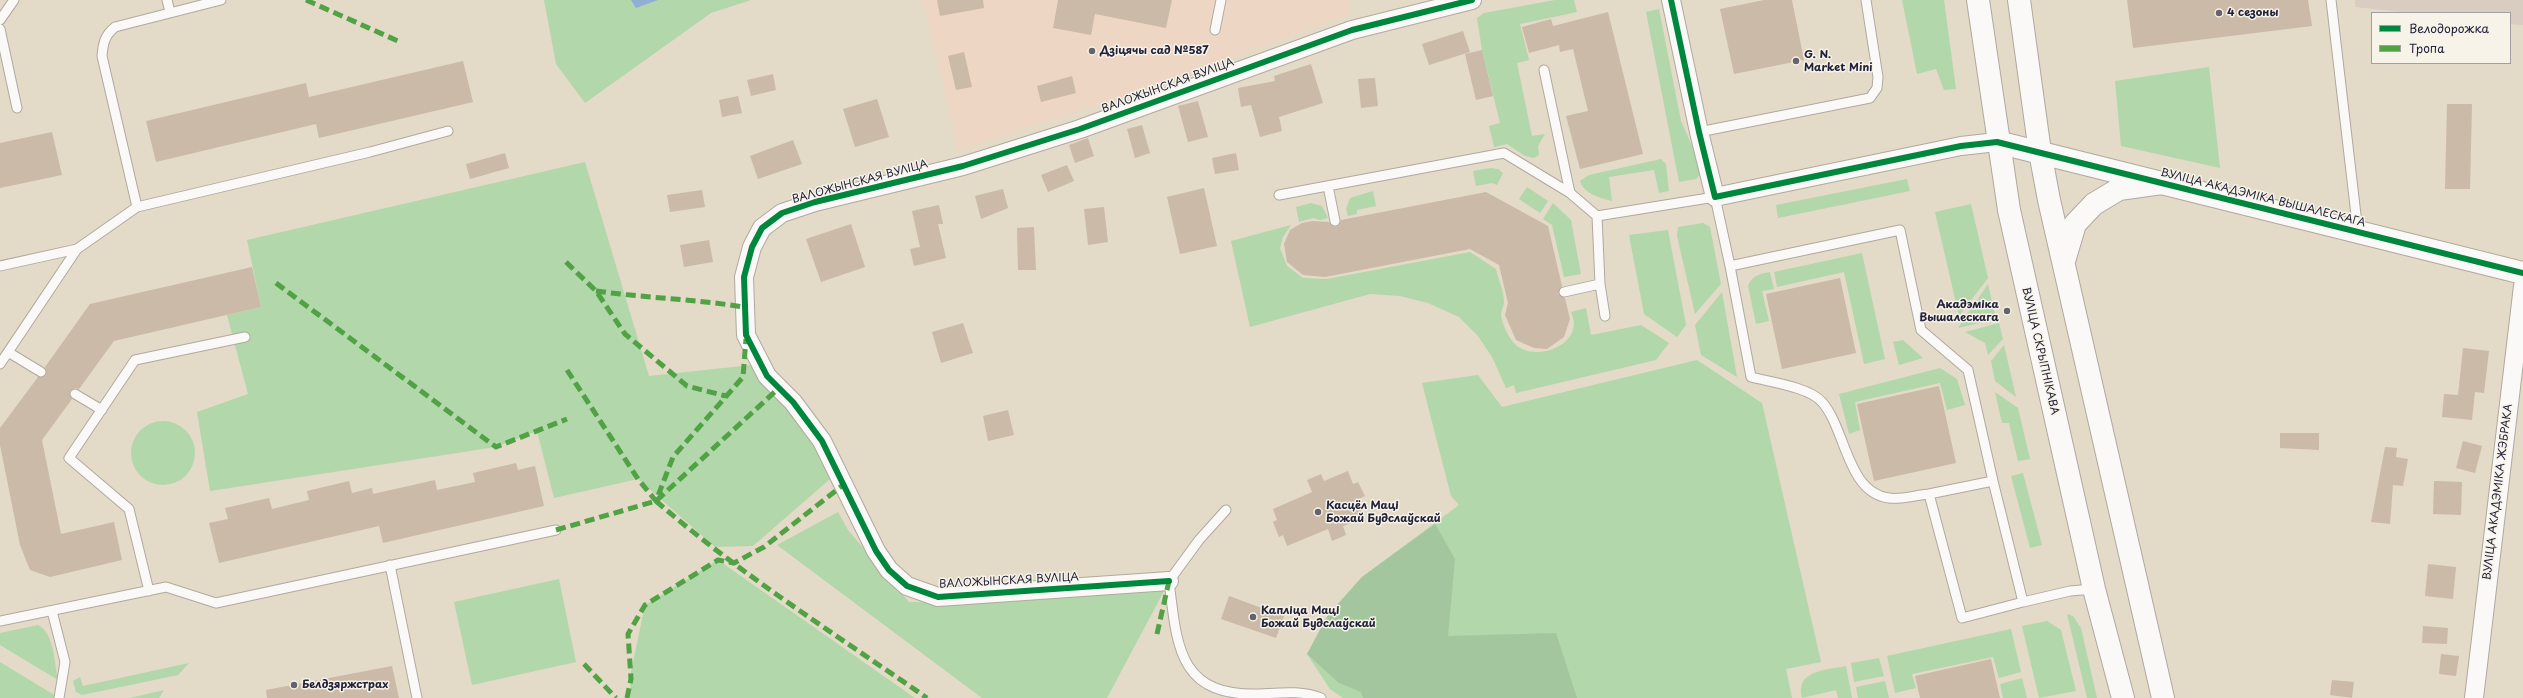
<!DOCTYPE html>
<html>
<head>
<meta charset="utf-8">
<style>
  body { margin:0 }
  #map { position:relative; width:2523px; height:698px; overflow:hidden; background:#e3dac8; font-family:"Playpen Sans",sans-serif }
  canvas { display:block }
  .legend { position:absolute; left:2371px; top:12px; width:140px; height:52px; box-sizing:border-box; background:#f7f3e8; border:1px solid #a29fa3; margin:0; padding:5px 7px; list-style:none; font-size:12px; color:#22223b }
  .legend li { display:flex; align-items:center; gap:8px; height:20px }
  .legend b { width:20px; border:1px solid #a29fa3 }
</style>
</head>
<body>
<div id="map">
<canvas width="2523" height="698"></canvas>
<ul class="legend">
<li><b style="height:5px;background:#00873e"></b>Велодорожка</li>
<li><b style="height:5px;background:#50a245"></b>Тропа</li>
</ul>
</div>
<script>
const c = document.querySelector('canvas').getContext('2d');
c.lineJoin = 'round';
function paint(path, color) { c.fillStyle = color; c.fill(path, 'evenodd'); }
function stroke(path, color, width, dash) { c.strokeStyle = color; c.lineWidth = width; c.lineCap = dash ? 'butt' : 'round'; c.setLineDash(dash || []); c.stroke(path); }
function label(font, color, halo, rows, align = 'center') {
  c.font = font + ' "Playpen Sans",sans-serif'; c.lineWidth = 3; c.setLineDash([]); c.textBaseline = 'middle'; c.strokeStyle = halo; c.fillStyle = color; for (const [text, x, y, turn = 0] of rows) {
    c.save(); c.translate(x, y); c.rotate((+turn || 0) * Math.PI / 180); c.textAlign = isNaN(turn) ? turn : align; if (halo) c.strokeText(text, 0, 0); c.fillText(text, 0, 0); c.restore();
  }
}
paint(new Path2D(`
  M923,0H1348L1350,14L1147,89L958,151Z`), '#edd6c4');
paint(new Path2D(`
  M2355,0H2523V25L2510,24V13H2412L2355,7Z`), '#d9ccc1');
paint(new Path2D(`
  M544,0H751L711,13L585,103L556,64Z
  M1555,0H1574L1577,12L1520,24L1529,60L1517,63L1532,136L1545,134L1538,146L1539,155L1534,158L1525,156L1507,144L1494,147L1489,126L1500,123L1482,50L1477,18L1484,13Z
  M1902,0H1944L1956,89L1944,90L1936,69L1917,74Z
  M1659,9L1681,121L1696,155L1701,173L1696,179L1679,182L1646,12Z
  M2209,67L2220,168L2121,146L2115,81Z
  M1661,159L1666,164L1669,191L1659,193L1654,170L1609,177L1612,201C1600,198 1584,194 1580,181L1589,175Z
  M585,162L649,376L761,364L837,473L753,546L715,547L638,479L554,498L537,431L496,447L210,491L197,412L248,394L227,315L261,307L247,240Z
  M1491,168L1498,169L1503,173L1497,185L1492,183L1476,186L1473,171Z
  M1907,179L1910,191L1778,218L1776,205Z
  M1527,187L1548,201L1540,213L1519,199Z
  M1373,191L1376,206L1357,210V214L1348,216L1346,209L1350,198Z
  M1311,203L1322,206L1328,218L1320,220L1313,218L1299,222L1296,207Z
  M1553,203L1571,220L1581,274L1564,277L1552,225L1543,219Z
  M1971,204L1988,278L1959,316L1935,212Z
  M1703,223L1710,227L1721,284L1695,314L1677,236L1678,227Z
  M1291,225L1283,237L1280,248L1287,266L1303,278L1327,279L1470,252L1496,269C1498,279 1504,291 1504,302C1504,306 1501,310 1501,314C1501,322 1508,336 1513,342C1529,362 1573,350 1574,324C1574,320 1572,315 1571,312L1586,308L1591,335L1641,325L1669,343L1656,360L1516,393L1514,385L1506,388L1492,357L1478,336L1459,317L1428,303L1400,296L1370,294L1250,327L1231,241Z
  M1668,230L1686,325L1677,337L1644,314L1629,235Z
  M1862,253L1885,359L1864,364L1844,272L1777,287L1774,272Z
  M1770,272L1774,289L1762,291L1769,321L1756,324L1748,286C1752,275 1760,274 1770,272Z
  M1988,284L1996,319L1958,328Z
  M1722,292L1737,377L1701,355L1695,325Z
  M1999,323L2003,339L1988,355L1985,343L1965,332Z
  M1903,340L1923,358L1899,365L1893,342Z
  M2004,345L2016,397L1995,381L1991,361Z
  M1697,360L1762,403L1821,662L1786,669L1792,698H1343L1330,689L1307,654L1328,615L1362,577L1459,505L1451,496L1422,383L1478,375L1502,407Z
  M1940,368L1957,379L1965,405L1947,410L1940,383L1855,402L1860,430L1849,434L1839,394Z
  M1995,392L2018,408L2030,459L2018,461L2009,423H2002Z
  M131 453a32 32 0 1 1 64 0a32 32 0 1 1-64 0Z
  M2023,473L2042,545L2030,548L2011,476Z
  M838,512L848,530L909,602H963L1138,574L1164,591L1107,698H982L777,545Z
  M718,560L915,698H630L631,672L645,605Z
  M559,579L576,662L472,685L454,602Z
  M2067,614L2073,616L2081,628L2097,698H2087Z
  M2047,621L2061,630L2076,691L2039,698L2022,626Z
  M38,625C55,634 54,663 58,680L0,645V633Z
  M2011,629L2021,672L1999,678L1993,657L1912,674L1916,688L1895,693L1887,656Z
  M1879,658L1884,676L1854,682L1851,663Z
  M0,662L56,696V698H0Z
  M189,663L178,675L82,695L76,692L73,681L80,677L83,686Z
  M1846,666L1852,698H1838L1836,690L1802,698C1795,670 1826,670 1846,666Z
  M2022,678L2027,698H2003L2000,684Z
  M1885,681L1889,698H1858L1856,687Z
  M164,690L159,698H130Z`), '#b2d7aa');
paint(new Path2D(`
  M1435,524L1455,559L1448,636L1556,633L1577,698H1363L1361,692L1339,683L1307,654L1328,615L1362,577Z`), '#a3c69e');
paint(new Path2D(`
  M631,0H658L636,8Z`), '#90afd2');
paint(new Path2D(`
  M937,0H983L984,8L940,16Z
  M1058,0H1172L1166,28L1095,14L1091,35L1053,28Z
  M1764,0H1792L1804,60L1734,74L1720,9Z
  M2127,0H2308L2312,26L2133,48Z
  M1608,12L1643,154L1580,169L1566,116L1588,111L1573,49L1560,52L1559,45L1529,53L1522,27L1551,19L1553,26Z
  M1463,31L1470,52L1429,65L1422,44Z
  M1482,50L1493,96L1476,100L1465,54Z
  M964,52L972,87L956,90L948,56Z
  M463,61L473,102L319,138L316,124L156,162L146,121L306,83L309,97Z
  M1311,64L1323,103L1279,117L1282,131L1260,137L1251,105L1241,107L1238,88L1275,81L1274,76Z
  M773,74L776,90L751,96L747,80Z
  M1072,76L1076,93L1041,102L1037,86Z
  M1375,78L1378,106L1361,108L1358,79Z
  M738,96L742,113L722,117L719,100Z
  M877,99L889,137L855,147L843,109Z
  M1198,101L1208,137L1188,142L1178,106Z
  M2447,104H2472L2470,189H2445Z
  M1142,125L1150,153L1135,158L1127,129Z
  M52,132L62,175L0,188V143Z
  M1088,138L1094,156L1075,163L1069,145Z
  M793,140L802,164L758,179L750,156Z
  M505,153L509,168L470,179L466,164Z
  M1236,153L1239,170L1215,174L1212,158Z
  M1067,165L1074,181L1048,192L1041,175Z
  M1204,188L1217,246L1180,254L1167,197Z
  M1003,189L1008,208L981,219L975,196Z
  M702,190L705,207L670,212L667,195Z
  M1486,192L1548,226L1562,286L1558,294L1565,298L1570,319L1564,337L1547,349L1534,348L1516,340L1505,315L1508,303L1499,265L1470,249L1325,277L1303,275L1287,262L1284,244L1290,230L1302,223L1313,221L1329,222L1336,227L1339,225L1341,220Z
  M939,205L943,224H938L946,258L914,266L910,249L920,247L912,211Z
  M1104,207L1108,242L1088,245L1084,209Z
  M851,224L865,267L821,282L806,239Z
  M1034,227L1036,270H1018L1017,228Z
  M709,240L713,262L684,267L680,245Z
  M252,267L261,307L114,341L79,389L75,388L70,391L72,399L42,440L61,534L114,522L122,560L50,577L30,570L20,545L0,445V428L38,377L46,375L45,367L90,304Z
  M1840,278L1856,353L1782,369L1766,294Z
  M963,323L973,353L941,363L932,332Z
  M2463,348L2489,351L2484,393L2475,392L2472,420L2442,417L2444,394L2458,395Z
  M1939,386L1956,463L1874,481L1857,404Z
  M1008,410L1014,435L988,441L983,416Z
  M2280,433H2319V450L2280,448Z
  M2463,441L2482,446L2475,473L2456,468Z
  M2385,447L2397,448L2396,457L2408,459L2403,486L2393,485L2390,524L2371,522Z
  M516,463L518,470L535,466L544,506L383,543L379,526L219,563L209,523L228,519L225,508L269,498L272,509L309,500L307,491L349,481L352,493L372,488L373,494L435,480L437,490L475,482L473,473Z
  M1348,471L1353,484L1358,482L1365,496L1357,500L1365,518L1343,526L1346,535L1332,541L1328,529L1287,546L1283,535L1279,537L1273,522L1277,520L1273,509L1312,492L1307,480L1321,474L1324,481Z
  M2434,481L2462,482L2461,515L2433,514Z
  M2428,564L2456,567L2453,599L2425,596Z
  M1229,596L1284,616L1276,638L1221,619Z
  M2423,626L2448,628L2447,644L2422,643Z
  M2441,654L2459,656L2456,676L2439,674Z
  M1991,659L2000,698H1920L1915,676Z
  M392,666L399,698H267L266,690Z
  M2332,680L2354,682L2352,698L2330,695Z`), '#cbbaa7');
const service = new Path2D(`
  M167,0L170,12
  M2331,0L2358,232
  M0,20L14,0
  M0,29L17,108
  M1215,30L1221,0
  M1544,70L1570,193
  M1699,132L1870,98L1877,88L1878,77L1866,0
  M1328,186L1335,221
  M1279,195L1504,153L1570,193L1597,216
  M137,207L102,56C103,43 105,35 115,27L221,0
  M0,266L77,249
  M1730,266L1751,377C1770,382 1809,387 1822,402C1846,429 1847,493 1889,498C1901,500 1916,495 1929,494
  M1564,292L1600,284
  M1605,316L1600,284L1597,216L1715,197L1730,266L1900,230L1921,330L1968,370L1993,481
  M8,352L41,372
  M0,364L77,249L137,207L370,152L448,131
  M75,394L102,410
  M1226,510L1199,540L1169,581C1177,646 1178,697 1260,694C1280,693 1302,690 1321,698
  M390,565L417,698
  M149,591L129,509L69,458L135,360L245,337
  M2023,602L1962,618L1929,494L1993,481L2023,602L2070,591L2094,589
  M52,611L65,662L59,698
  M0,621L166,587L216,603L556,530`);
const minor = new Path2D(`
  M1671,0L1699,132L1715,197L1961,146L1997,142
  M1169,581L938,597L907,586L889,570L876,551L822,441L793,402L767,376L746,335L744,277L752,247L762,228L782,213L815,202L963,166L1080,129L1352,30L1472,0
  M2474,698L2523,286`);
const tertiary = new Path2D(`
  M1997,142L2523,273`);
const secondary = new Path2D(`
  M1978,0L2009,210L2094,589L2123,698
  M2019,0L2040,152L2049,200L2163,698
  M2064,261L2075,224L2094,204L2119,189L2162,183`);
stroke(service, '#afa9a0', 11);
stroke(minor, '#afa9a0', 20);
stroke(tertiary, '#afa9a0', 24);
stroke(secondary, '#afa9a0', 24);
stroke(service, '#fbf9f7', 9);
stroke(minor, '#fbf9f7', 18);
stroke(tertiary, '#fbf9f7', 22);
stroke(secondary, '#fbf9f7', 22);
stroke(new Path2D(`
  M306,0L398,41
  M566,262L596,291L625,334L687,386L726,396
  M276,283L496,447L567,419
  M596,291C645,298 695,299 743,307
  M567,370L638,479L656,501L673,457L743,377L746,339
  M656,501C740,574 835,634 927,698
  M556,530L656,501L779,388
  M1157,634L1169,581
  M584,664L616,698
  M627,698L631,679L628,634L645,605L718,560L734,563L764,547L843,485`), '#50a245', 5, [10, 5]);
stroke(new Path2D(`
  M1671,0L1699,132L1715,197L1961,146L1997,142L2523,273
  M1169,581L938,597L907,586L889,570L876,551L822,441L793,402L767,376L746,335L744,277L752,247L762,228L782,213L815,202L963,166L1080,129L1352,30L1472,0`), '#00873e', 6);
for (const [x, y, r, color] of [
  [2219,13,4,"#66626c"],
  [1092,51,4,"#66626c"],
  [1796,61,4,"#66626c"],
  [2007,311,4,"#66626c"],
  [1318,512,4,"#66626c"],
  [1253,617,4,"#66626c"],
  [294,685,4,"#66626c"]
]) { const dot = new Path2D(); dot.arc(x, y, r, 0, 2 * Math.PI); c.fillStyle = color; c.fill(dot); stroke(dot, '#f7f3e8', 1.5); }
label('bold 11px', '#22223b', '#f7f3e8', [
  ["4 сезоны",2227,13],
  ["Дзіцячы сад №587",1100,51],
  ["G. N.",1804,55],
  ["Market Mini",1804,68],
  ["Акадэміка",1999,305,"right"],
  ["Вышалескага",1999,318,"right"],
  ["Касцёл Маці",1326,506],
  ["Божай Будслаўскай",1326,519],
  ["Капліца Маці",1261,611],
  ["Божай Будслаўскай",1261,624],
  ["Белдзяржстрах",302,685]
], 'left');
label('11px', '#22223b', '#f7f3e8', [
  ["ВАЛОЖЫНСКАЯ ВУЛІЦА",1168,86,-20],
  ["ВАЛОЖЫНСКАЯ ВУЛІЦА",860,182,-15],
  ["ВУЛІЦА АКАДЭМІКА ВЫШАЛЕСКАГА",2263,198,14],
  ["ВУЛІЦА СКРЫПНІКАВА",2040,351,77],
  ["ВУЛІЦА АКАДЭМІКА ЖЭБРАКА",2498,492,-83],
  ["ВАЛОЖЫНСКАЯ ВУЛІЦА",1009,581,-3]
]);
</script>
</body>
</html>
